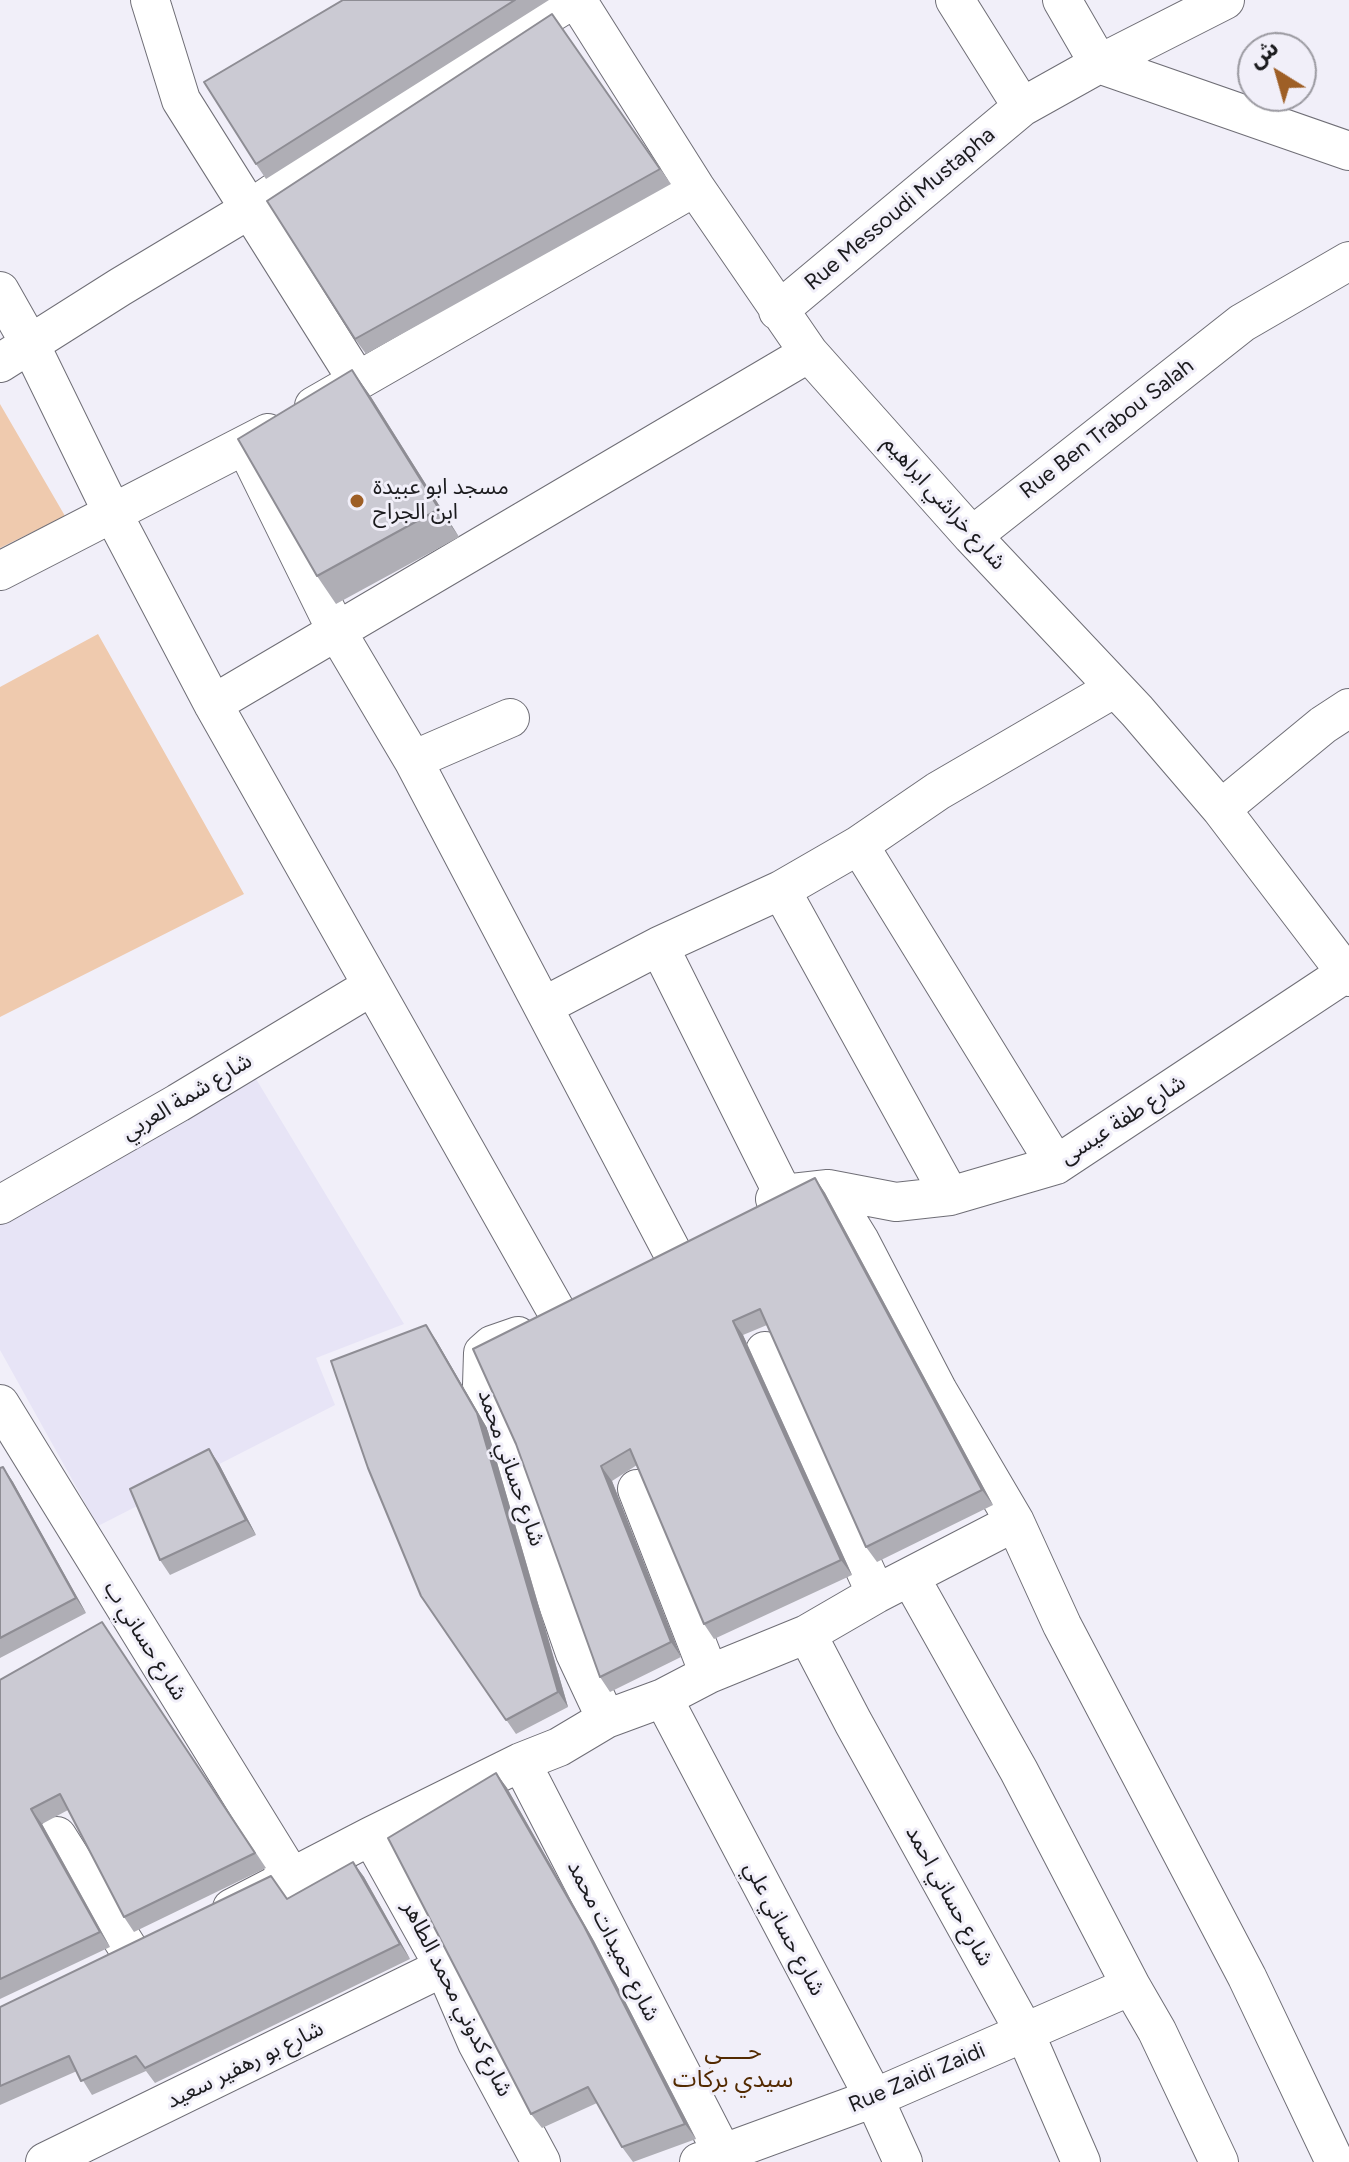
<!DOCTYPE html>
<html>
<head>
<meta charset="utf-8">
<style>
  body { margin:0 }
  #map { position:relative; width:1349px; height:2162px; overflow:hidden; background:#f1eff9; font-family:Figtree,"Noto Sans Arabic",sans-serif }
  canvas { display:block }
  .north { position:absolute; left:1237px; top:32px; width:80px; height:80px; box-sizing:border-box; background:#f1eff9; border:2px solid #9b9aa1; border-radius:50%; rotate:323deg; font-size:22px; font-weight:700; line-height:32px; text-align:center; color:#1b1b1e }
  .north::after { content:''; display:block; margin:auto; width:28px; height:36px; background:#9e5f26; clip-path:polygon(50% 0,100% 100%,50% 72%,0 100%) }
</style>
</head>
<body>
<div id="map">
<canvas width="1349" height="2162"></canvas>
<div class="north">ش</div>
</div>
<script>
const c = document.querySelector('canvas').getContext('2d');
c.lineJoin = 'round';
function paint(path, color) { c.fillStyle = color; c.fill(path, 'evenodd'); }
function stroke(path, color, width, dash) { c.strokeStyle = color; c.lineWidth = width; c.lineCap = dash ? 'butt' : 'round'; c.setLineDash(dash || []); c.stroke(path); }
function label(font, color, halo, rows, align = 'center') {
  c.font = font + ' Figtree,"Noto Sans Arabic",sans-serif'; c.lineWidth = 6; c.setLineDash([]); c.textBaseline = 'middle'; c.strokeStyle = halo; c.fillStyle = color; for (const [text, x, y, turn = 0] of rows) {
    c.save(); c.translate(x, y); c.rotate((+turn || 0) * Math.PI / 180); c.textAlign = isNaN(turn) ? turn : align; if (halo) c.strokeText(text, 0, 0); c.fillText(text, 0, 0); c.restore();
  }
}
paint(new Path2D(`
  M250,1069L404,1324L316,1358L335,1405L98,1526L0,1350V1215Z`), '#e7e4f6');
paint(new Path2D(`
  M0,404L65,516L0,548Z
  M98,634L244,894L0,1017V687Z`), '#efcaae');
const street = new Path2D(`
  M150,0L181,100L357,380
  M577,0L695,187L809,353L972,536L1137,711L1221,809L1349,977
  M955,0L1022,107
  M1062,0L1099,64L1349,151
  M0,291L30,344L112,512L213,704L562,1321
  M778,311L1022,107L1099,64L1225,0
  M0,363L120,287L250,209L424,91L572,0
  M314,406L695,187
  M246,447L336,630L413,760L679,1265
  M972,536L1242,323L1349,261
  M0,571L268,433
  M213,704L809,353
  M413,760L510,718
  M1221,809L1323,725L1349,708
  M859,845L1056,1165
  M781,890L950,1196
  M659,946L783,1194
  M544,1006L659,946L781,890L859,845L938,791L1115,688
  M828,1189L860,1241L938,1391L1015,1522L1062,1625L1247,1977L1335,2162
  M775,1199L783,1194L828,1189L896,1202L950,1196L1056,1165L1346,973
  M0,1205L178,1103L372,986
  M518,1336L492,1345L483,1353L482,1385L575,1653L606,1719
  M765,1351L876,1594
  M0,1404L292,1878
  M637,1489L709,1674
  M910,1577L1019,1771L1131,1986L1157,2031L1219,2162
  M807,1634L853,1722L1024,2031L1081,2162
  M663,1698L874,2098L903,2162
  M521,1762L727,2162
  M57,1836L134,1958
  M371,1836L444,1967L477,2043L541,2162
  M232,1908L371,1836L521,1762L559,1747L606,1719L663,1698L709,1674L807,1634L876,1594L1015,1522
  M45,2162L444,1967
  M699,2162L874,2098L1131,1986`);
stroke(street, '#6f6e76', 40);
stroke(street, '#fff', 38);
paint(new Path2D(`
  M343,0H549L266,179L256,164Z
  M552,14L671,184L366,354L355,339Z
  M352,370L371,397L459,537L336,604L317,576Z
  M815,1178L825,1193L993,1505L877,1562L866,1547L767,1325L743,1335L852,1575L714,1639L704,1624L637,1465L612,1481L681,1657L610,1692L600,1677L516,1444Z
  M436,1340L487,1428L568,1707L516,1734L421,1596Z
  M209,1449L219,1464L256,1535L170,1575L160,1560Z
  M3,1467L13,1482L86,1613L0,1658V1468Z
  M102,1622L266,1868L134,1932L124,1917L68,1810L42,1824L110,1947L0,1999V1680Z
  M496,1773L507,1788L594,1941L696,2139L633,2162L622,2147L597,2103L542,2128L531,2114Z
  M353,1862L364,1877L410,1959L155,2083L146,2071L92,2095L77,2071L0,2105V2007L287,1899Z`), '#afaeb5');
paint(new Path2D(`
  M352,370L371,397L459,537L439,509Z
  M815,1178L825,1193L993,1505L982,1490Z
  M733,1321L743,1335L852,1575L841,1560Z
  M426,1325L436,1340L487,1428L568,1707L558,1692Z
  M209,1449L219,1464L256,1535L246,1520Z
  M601,1466L612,1481L681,1657L671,1642Z
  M3,1467L13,1482L86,1613L76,1598Z
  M496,1773L507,1788L594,1941L696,2139L685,2124Z
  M31,1809L42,1824L110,1947L100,1932Z
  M353,1862L364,1877L410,1959L400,1944Z`), '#8e8d94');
const building = new Path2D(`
  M343,0H515L256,164L204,82Z
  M552,14L660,169L355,339L267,201Z
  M352,370L439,509L317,576L238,439Z
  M815,1178L982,1490L866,1547L760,1309L733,1321L841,1560L704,1624L630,1449L601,1466L671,1642L600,1677L516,1444L473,1349Z
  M426,1325L477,1413L558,1692L506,1720L421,1596L368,1468L331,1361Z
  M209,1449L246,1520L160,1560L130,1489Z
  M3,1467L76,1598L0,1638V1468Z
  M102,1622L255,1853L124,1917L60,1794L31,1809L100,1932L0,1979V1680Z
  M496,1773L584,1926L685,2124L622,2147L588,2087L531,2114L388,1838Z
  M353,1862L400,1944L145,2068L136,2056L81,2081L69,2056L0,2086V2007L271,1876L287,1899Z`);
paint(building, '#cbcad3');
stroke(building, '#8e8d94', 2);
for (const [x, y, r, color] of [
  [357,501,8,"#9e5f26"]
]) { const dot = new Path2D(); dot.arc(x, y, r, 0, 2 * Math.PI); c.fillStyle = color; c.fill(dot); stroke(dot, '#f1eff9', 3); }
label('22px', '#1b1b1e', '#f1eff9', [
  ["Rue Messoudi Mustapha",900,209,-40],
  ["Rue Ben Trabou Salah",1107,429,-38],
  ["شارع خراشي ابراهيم",944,503,48],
  ["شارع شمة العربي",187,1097,-31],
  ["شارع طفة عيسى",1123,1120,-33],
  ["شارع حساني محمد",511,1468,71],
  ["شارع حساني ب",145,1641,58],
  ["شارع حساني احمد",949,1896,61],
  ["شارع حساني علي",784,1929,62],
  ["شارع حميدات محمد",613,1941,63],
  ["شارع كدوني محمد الطاهر",457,1999,63],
  ["شارع بو رهفير سعيد",245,2065,-26],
  ["Rue Zaidi Zaidi",917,2078,-23]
]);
label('22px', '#1b1b1e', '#f1eff9', [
  ["مسجد ابو عبيدة",373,488],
  ["ابن الجراح",373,513]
], 'left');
label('24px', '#532a00', '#f1eff9', [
  ["حــــي",733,2052],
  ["سيدي بركات",733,2080]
]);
</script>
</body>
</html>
